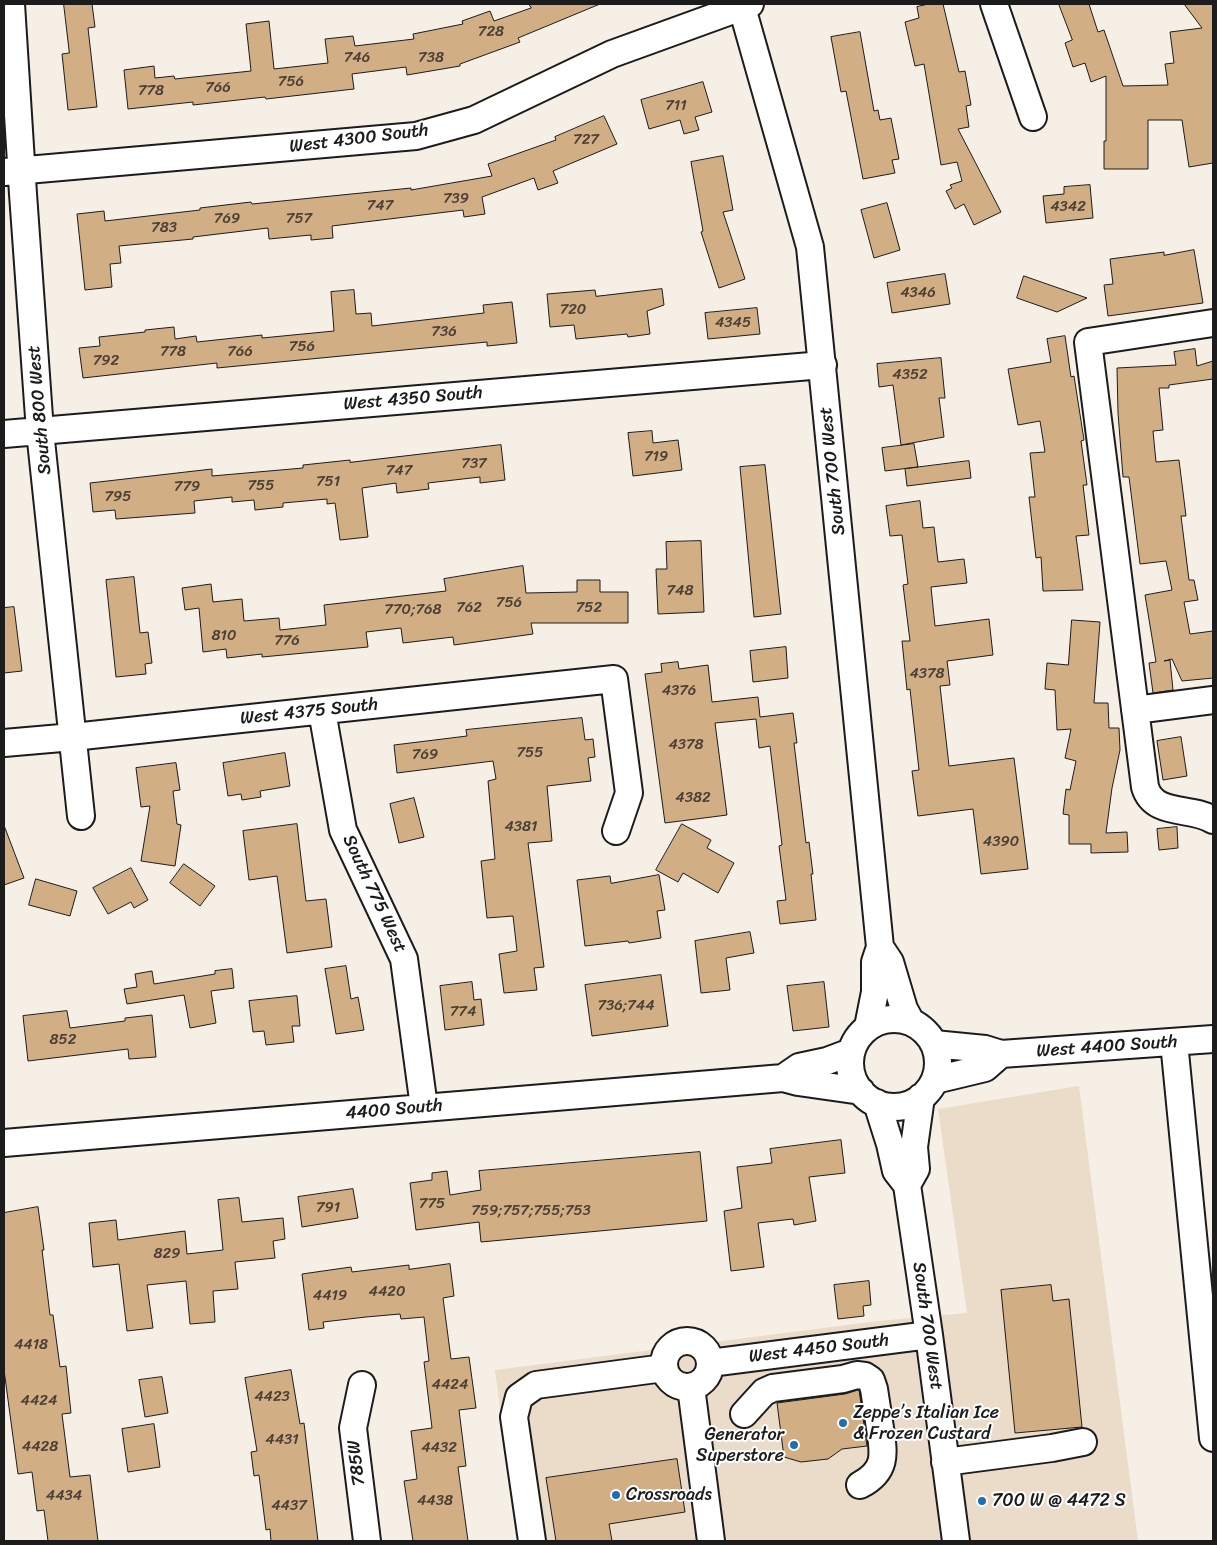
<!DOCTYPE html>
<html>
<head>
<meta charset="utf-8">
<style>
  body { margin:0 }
  #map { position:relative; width:1217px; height:1545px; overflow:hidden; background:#f6efe6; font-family:Sriracha,sans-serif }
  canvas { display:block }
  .frame { position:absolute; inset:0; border:5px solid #1c1c1c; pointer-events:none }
</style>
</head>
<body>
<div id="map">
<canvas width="1217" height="1545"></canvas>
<div class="frame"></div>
</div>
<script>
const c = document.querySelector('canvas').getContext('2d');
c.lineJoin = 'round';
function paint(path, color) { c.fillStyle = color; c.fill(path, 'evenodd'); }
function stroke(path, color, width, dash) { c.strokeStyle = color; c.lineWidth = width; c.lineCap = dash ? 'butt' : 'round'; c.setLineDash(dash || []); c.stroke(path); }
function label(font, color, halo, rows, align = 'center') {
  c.font = font + ' Sriracha,sans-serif'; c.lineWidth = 4; c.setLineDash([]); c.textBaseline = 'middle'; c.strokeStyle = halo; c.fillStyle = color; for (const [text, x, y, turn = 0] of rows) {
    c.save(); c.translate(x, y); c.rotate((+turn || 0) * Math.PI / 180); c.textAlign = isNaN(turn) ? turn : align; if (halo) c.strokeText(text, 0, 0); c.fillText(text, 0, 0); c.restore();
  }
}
paint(new Path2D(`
  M1079,1086L1138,1541H518L495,1370L878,1321L967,1313L938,1109Z`), '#ebdcc9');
const building = new Path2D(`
  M64,4H92L95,27L88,28L97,107L68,110L62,54L69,53Z
  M529,4H600L518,38L520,42L460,64V66L407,75L406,67L352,74L354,89L266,99L265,97L193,105V102L128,109L124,70L154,66L155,78L174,76L175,79L251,71L246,24L269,21L274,69L328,63L325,39L353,36L355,46L414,39L413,34L463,24L462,21L490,11L494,21L531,8Z
  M929,4H943L959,72L965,71L971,105L966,106L969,127L958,129L1001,212L974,225L964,204L955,209L946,191L952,188L950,185L962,181L957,162L941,165L924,64L915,66L905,22L919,18L917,7Z
  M1059,4H1089L1098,32L1104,30L1123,86L1168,85L1165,64L1174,63L1170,32L1202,28L1184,4H1213V163L1189,167L1182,120H1148V169H1104V141H1106V76L1091,82L1085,63L1073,67L1065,43L1072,40Z
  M860,32L874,111L878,110L880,120L891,118L899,159L892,160L895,173L863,179L846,91L841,92L831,37Z
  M703,82L712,112L695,117L699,130L684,134L680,120L649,129L641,100Z
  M604,116L617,144L553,171L558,183L538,190L534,178L482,197L485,214L464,217L463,210L332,226L333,238L311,240V235L269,239L268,228L193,237V239L119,246L121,263L110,264L112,287L85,290L77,214L104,211L105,221L200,210V208L251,202L252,204L411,188V190L492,176L488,164L556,140L555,137Z
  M723,156L733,210L723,212L745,279L719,288L701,232L703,231L691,162Z
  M1090,185L1093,218L1046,223L1043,196L1064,194V187Z
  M887,203L900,250L874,258L861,210Z
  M1194,250L1203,303L1108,316L1104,285L1113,284L1110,259L1164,252V255Z
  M945,274L950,304L892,313L887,283Z
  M1024,276L1087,298L1057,312L1017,298Z
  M662,289L664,305L647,311L650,334L628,337L627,334L576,339L574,325L550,327L547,294L595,290L596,296Z
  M354,290L356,314L371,313L372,326L484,313L483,305L512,302L517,343L487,346V342L217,368V363L83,378L79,348L100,346L99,337L145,332V330L174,327L175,339L196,336L197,342L262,335V338L334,331L331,292Z
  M757,308L760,334L708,339L705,313Z
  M1065,336L1071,377L1074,376L1084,440L1081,441L1087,485H1083L1089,535L1076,536L1083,590L1043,591L1041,557L1036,558L1029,497H1035L1030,453L1045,452L1040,421L1018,425L1008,369L1051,362L1047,339Z
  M1195,349L1197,366L1213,361V379L1169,385V388H1159L1163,430L1153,431L1156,462L1179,460L1186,516H1181L1189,580H1194L1198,600L1184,602L1190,634L1213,631V678L1182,681L1172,659L1164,661L1170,660L1173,690L1153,693L1149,663L1156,662L1145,595L1172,590L1166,561L1140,564L1129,477H1123L1118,413L1117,368L1176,365L1174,352Z
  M941,358L945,398H939L944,437L901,445L893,385L879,387L877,364Z
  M652,431L653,443L678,440L682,470L633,476L628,433Z
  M914,444L918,467L885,471L882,448Z
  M501,445L505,480L480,483V477L428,483L429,489L397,493L396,483L362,488L368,537L340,540L335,503L327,504V499L283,503V507L255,510L254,500L232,502V497L194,501L195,513L116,519L115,510L93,512L90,483L212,469V476L303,468V465L350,460V462Z
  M969,461L971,478L907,486L905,469Z
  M765,465L781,614L754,617L740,467Z
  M920,501L923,528L934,527L938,562L964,559L967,583L931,587L935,626L989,619L993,655L947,661L950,685L940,686L949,766L1014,758L1028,869L981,874L973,809L918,816L912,771L919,770L910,689L907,690L902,641H910L903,585L908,584L902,535L890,536L886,506Z
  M701,541L704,612L658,614L656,569H667L666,542Z
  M523,566L526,593L577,592V580H600V592H628V623H531L533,634L454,645L453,637L403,643L401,628L366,632L368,647L262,657V654L227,658L226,649L203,652L199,608L185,610L182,588L211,584L213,602L242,599L244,621L279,618L280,630L326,625L324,605L446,591L444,579Z
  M134,577L140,633L148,632L152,663L145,664L146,674L116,677L106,580Z
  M14,607L22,671L4,673V608Z
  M1072,620L1100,622L1094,703H1108L1109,728H1119L1120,750L1112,788L1106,833L1127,832L1128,852L1091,853V844H1069V815L1063,814L1066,789L1070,790L1076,761L1065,758L1071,729L1057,730L1055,690L1045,689L1047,663L1068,665Z
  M786,647L788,678L753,682L750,651Z
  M678,662L679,669L708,665L712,702L758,697L760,717L793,713L797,743H794L806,843L809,842L813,874H811L816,920L780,924L777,901L786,900L779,846L782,845L770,746L759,748L756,719L715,723L727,815L665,823L645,674L662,672L661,664Z
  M582,718L585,740L593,739L595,757L588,758L591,781L547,786L552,841L528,843L544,967L534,968L537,990L504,993L499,954L517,951L513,916L487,918L481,861L495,859L488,781L496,779L493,761L397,773L394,745L467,736L466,730Z
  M1181,737L1187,776L1163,780L1157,741Z
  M285,753L290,786L260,791L261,797L242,800L241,794L228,796L223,763Z
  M176,763L180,790L173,791L177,824L181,825L175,866L141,861L150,806L141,807L136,768Z
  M414,798L424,837L399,843L390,804Z
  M297,824L306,901L326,899L332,947L287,953L277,876L249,880L243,831Z
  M682,824L711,840L707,848L734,863L718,893L683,873L678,882L656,870Z
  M1177,827L1178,848L1159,850L1157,829Z
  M5,828L24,878L4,885V829Z
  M184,864L215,886L200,906L170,883Z
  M131,868L148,900L134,908L131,902L108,914L93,888Z
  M659,875L665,910L657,911L661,938L629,943L628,941L585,946L577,880L610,876L611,883Z
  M36,879L77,891L70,916L29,905Z
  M750,932L754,953L726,958L730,990L701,993L695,941Z
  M346,966L351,999L358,997L364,1030L336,1034L325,969Z
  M232,969L234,988L211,991L216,1023L190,1028L184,995L127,1004L124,989L137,987L135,974L152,971L154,984L215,974V971Z
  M661,975L668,1026L592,1036L585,985Z
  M472,982L474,1000L481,999L484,1025L445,1030L440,986Z
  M824,982L829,1027L793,1031L787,986Z
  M297,996L300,1026H292L294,1042L266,1045L264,1031L253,1032L249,1001Z
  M67,1011L70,1028L125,1021V1018L152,1015L156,1057L129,1059L128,1049L28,1061L23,1016Z
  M841,1140L845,1173L809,1177L816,1221L794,1225L793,1219L758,1223L764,1267L731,1271L724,1211L742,1208L737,1167L772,1163L770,1149Z
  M700,1152L707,1221L481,1242L479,1222L416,1230L410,1183L432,1180V1173L447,1171L450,1195L481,1190L479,1171Z
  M353,1189L358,1218L302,1227L298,1197Z
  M239,1198L242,1222L283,1218L285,1239L273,1241L275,1258L235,1262L238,1289L213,1291L215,1322L190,1324L186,1281L147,1285L153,1328L127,1331L119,1264L93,1267L89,1223L116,1220L118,1240L185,1231L187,1254L223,1250L218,1200Z
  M38,1207L44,1250H42L50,1315H53L60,1367L66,1366L71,1413L62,1414L70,1477L90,1475L98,1541H48L44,1510L37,1511L32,1472L18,1474L4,1370V1213Z
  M450,1264L454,1296L443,1298L451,1359L469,1357L476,1408L459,1410L466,1466L458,1467L468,1541H413L404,1481L417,1479L411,1431L432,1428L424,1362L429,1361L424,1317L401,1319L400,1314L366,1317L323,1322L324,1328L309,1330L302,1274L351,1267L352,1272L409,1265V1269Z
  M869,1281L871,1305L863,1306L864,1316L838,1319L834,1285Z
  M1051,1285L1053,1301L1069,1299L1082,1427L1015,1433L1001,1290Z
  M291,1370L300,1424L304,1423L318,1541H271L270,1529L266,1530L259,1475L254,1476L251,1452L257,1451L245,1378Z
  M162,1377L168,1413L145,1417L139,1380Z
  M859,1390L867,1446L842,1449L828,1459L801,1462L784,1457L777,1403L845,1394Z
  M154,1424L160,1467L128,1472L122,1429Z
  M677,1459L685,1512L609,1524L612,1541H556L546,1478Z`);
paint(building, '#d2ae84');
stroke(building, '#1c1c1c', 1);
const minor = new Path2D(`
  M11,4L23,194L40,431L81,816
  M741,4L810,247L880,947L875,962V992L868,1027
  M994,4L1033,117
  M4,172L416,136L474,120L612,54L750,4
  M1213,323L1088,342L1145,787C1154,817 1191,806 1213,820
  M4,434L823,365
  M1135,710L1213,700
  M322,711L343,830L404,959L424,1107
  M4,743L73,737L614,679L629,793L616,831
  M880,947L890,962L904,1009L911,1022
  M850 1063a44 44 0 1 1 88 0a44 44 0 1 1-88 0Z
  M1174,1042L1213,1438
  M934,1044L985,1049L1001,1054L1213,1039
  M783,1078L799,1067L827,1061L851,1052
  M935,1080L985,1068L1001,1054
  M877,1103L890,1144L896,1171L907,1185L929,1335L956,1541
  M4,1143L783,1078L798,1082L861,1091
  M907,1185L916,1169L914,1147L921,1097
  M664 1364a23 23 0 1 1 46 0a23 23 0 1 1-46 0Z
  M710,1363L929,1335
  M362,1385L353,1428L367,1541
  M691,1387L711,1541
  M744,1414L764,1392L773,1388L843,1379L857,1375L865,1376L871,1380L874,1389C876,1402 878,1415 880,1428C884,1454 887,1471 860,1485
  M945,1462L1052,1448L1083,1442
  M532,1541L514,1417L519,1397L536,1385L664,1368`);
stroke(minor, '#1c1c1c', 30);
stroke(minor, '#fff', 26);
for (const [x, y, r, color] of [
  [843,1423,5,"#1f6fb2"],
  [794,1445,5,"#1f6fb2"],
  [616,1495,5,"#1f6fb2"],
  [982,1501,5,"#1f6fb2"]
]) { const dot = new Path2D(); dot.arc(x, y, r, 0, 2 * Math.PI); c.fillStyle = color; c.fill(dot); stroke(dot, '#fff', 2); }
label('15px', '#4a4036', null, [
  ["728",491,32],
  ["746",357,58],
  ["738",431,58],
  ["756",291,82],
  ["766",218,88],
  ["778",151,91],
  ["711",676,106],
  ["727",586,140],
  ["739",456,199],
  ["747",380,206],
  ["4342",1068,207],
  ["769",227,219],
  ["757",299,219],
  ["783",164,228],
  ["4346",918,293],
  ["720",573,310],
  ["4345",733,323],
  ["736",444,332],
  ["756",302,347],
  ["778",173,352],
  ["766",240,352],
  ["792",106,361],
  ["4352",910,375],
  ["719",656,457],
  ["737",474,464],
  ["747",399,471],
  ["751",328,482],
  ["755",261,486],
  ["779",187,487],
  ["795",118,497],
  ["748",680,591],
  ["756",509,603],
  ["762",469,608],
  ["752",589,608],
  ["770;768",413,610],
  ["810",224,636],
  ["776",287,641],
  ["4378",927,674],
  ["4376",679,691],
  ["4378",686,745],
  ["755",530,753],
  ["769",425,755],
  ["4382",693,798],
  ["4381",521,827],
  ["4390",1001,842],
  ["736;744",626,1006],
  ["774",463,1012],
  ["852",63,1040],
  ["775",432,1204],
  ["791",328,1208],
  ["759;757;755;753",531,1211],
  ["829",167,1254],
  ["4420",387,1292],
  ["4419",330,1296],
  ["4418",31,1345],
  ["4424",450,1385],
  ["4423",272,1397],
  ["4424",39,1401],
  ["4431",282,1440],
  ["4428",40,1447],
  ["4432",439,1448],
  ["4434",64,1496],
  ["4438",435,1501],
  ["4437",289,1506]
]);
label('18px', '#1c1c1c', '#fff', [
  ["West 4300 South",359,139,-7],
  ["West 4350 South",413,399,-5],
  ["South 800 West",40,410,-95],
  ["South 700 West",833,471,-96],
  ["West 4375 South",309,712,-6],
  ["South 775 West",374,894,65],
  ["West 4400 South",1107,1047,-4],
  ["4400 South",394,1110,-5],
  ["South 700 West",927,1326,82],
  ["West 4450 South",819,1349,-7],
  ["785W",357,1463,-97]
]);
label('18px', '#1c1c1c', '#fff', [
  ["Zeppe’s Italian Ice",853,1413],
  ["& Frozen Custard",853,1434],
  ["Generator",784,1435,"right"],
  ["Superstore",784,1456,"right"],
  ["Crossroads",626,1495],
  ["700 W @ 4472 S",992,1501]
], 'left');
</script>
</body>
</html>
